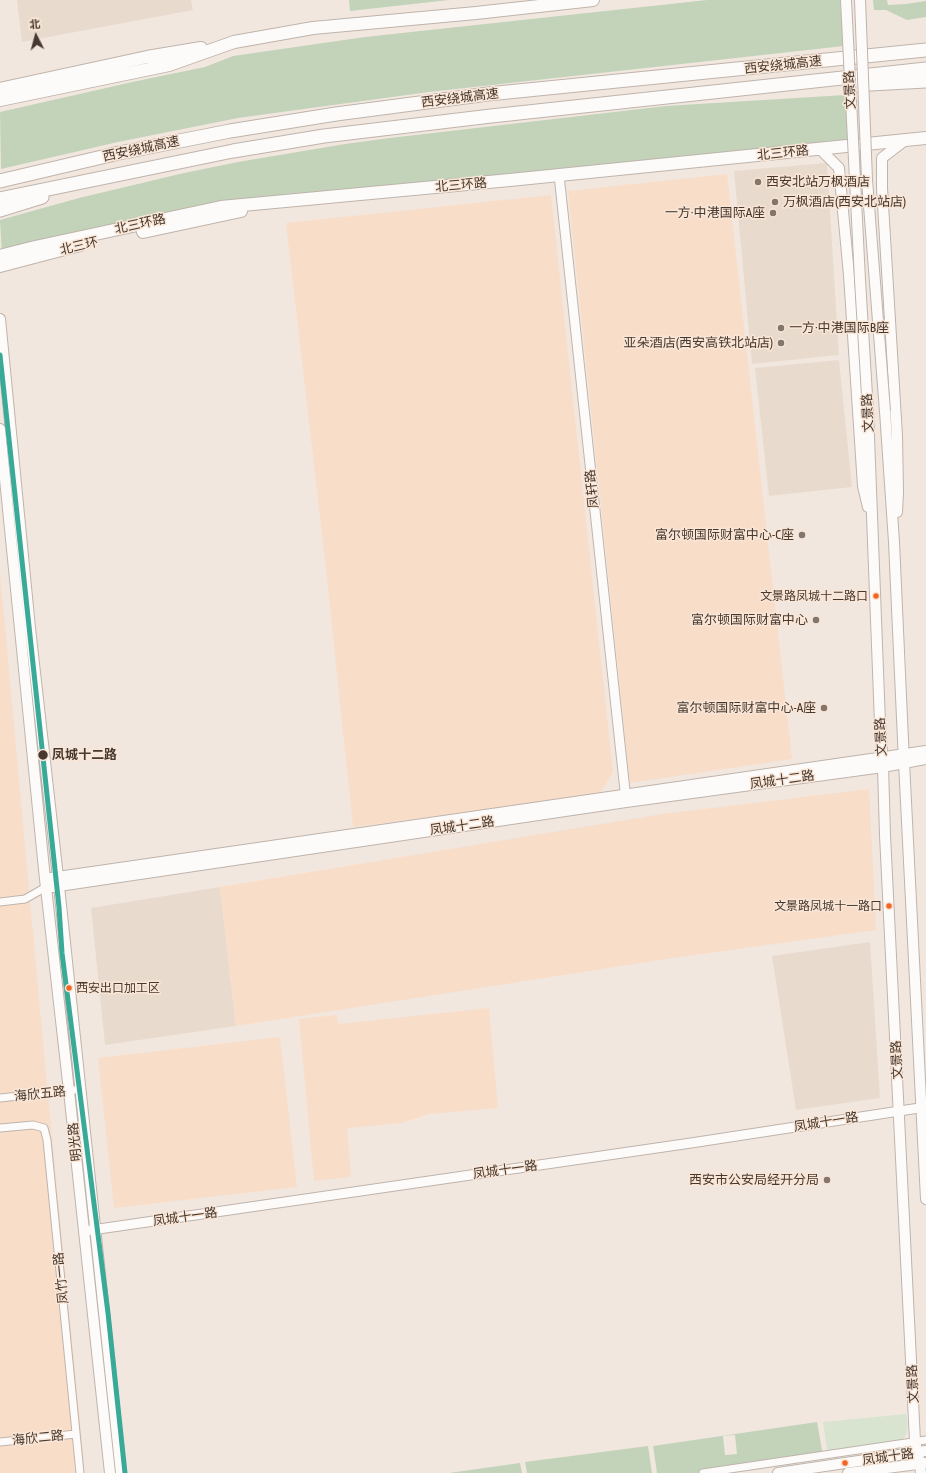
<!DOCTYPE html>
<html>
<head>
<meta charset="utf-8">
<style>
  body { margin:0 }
  #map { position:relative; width:926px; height:1473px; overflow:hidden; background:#f2e7df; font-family:"Asap Condensed","Noto Sans SC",sans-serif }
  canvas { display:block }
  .north { position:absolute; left:16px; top:16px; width:40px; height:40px; -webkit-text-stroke:3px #fae6d7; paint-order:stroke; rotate:354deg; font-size:11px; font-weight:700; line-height:16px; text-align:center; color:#46392f }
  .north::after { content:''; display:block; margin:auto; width:14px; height:18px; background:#46392f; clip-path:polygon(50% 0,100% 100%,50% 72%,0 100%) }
</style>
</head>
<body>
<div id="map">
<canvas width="926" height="1473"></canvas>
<div class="north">北</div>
</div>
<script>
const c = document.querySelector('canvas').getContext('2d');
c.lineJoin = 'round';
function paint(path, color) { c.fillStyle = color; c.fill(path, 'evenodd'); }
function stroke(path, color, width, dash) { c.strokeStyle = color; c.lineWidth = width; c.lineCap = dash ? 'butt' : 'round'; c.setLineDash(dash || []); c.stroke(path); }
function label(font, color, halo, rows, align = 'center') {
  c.font = font + ' "Asap Condensed","Noto Sans SC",sans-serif'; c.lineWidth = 3; c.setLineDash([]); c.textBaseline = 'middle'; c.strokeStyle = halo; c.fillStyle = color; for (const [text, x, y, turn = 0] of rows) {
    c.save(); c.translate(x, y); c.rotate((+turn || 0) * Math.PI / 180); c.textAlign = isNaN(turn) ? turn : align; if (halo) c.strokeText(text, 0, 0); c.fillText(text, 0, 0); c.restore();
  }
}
paint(new Path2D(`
  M17,0H191L193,10L22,42Z
  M827,163L839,355L752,364L734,171Z
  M839,360L852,487L769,496L755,368Z
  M220,887L236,1026L105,1045L91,908Z
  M870,942L880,1098L796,1110L772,956Z`), '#e8dbcd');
paint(new Path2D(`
  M727,174L792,759L630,783L568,191Z
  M551,195L613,772L599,795L353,827L326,569L286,223Z
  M0,572L46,1075L85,1473H0Z
  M869,789L876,930L673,958L236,1026L220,887L662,814Z
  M489,1008L498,1108L429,1114L402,1123L347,1128L351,1177L314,1181L299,1019L337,1015L338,1024Z
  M280,1037L297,1187L114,1208L98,1058Z`), '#f8ddc9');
paint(new Path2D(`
  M906,1414C908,1424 909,1432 902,1441L828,1455L823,1422Z`), '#d8e4d0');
paint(new Path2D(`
  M349,0H449L350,11Z
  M707,0H840L844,46L429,92L238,118L118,142L1,169L0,112L137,81L205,67L233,56L365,37Z
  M873,0H887L888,5L906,4L926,1V17L907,20L886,10H874Z
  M845,95L848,141L295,200L2,256L0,220L79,198L184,173L238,162L345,144L390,138L666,106Z
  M817,1422L823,1456L707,1473H657L653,1446ZM735,1435L737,1454L725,1455L723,1436Z
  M648,1446L652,1473H527L525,1462Z
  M520,1463L522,1473H449Z`), '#c2d3ba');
const minor = new Path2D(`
  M0,902L25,899L46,887
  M0,1098L74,1090
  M0,1128L33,1125L44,1128L47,1140L80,1473
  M0,1442L76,1434
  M703,1473L926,1440`);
const tertiary = new Path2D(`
  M559,175L626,800
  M85,1231L691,1143L926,1107`);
const secondary = new Path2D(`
  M821,150L839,168L849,275L863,486L868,507
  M0,319L30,628L59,886L121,1473
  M885,411L894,542L904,762L926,1199
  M868,412L880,723L883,767L885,835L915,1441L920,1464L921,1473
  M0,429L45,879L69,1091L110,1473
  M897,512L898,492L897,436L882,188V158L904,141
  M51,878L926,751
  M52,887L626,802L883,767L926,759
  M778,1473L926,1451
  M848,1473L926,1463`);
const trunk = new Path2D(`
  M0,89L147,57L201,48
  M0,100L169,65L234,42L313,28L476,13L593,0
  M143,232L241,211
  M0,256L35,247L221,207L510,180L926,138
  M0,266L80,245`);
const motorway = new Path2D(`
  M852,85L926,81
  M0,181L119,153L230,131L336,114L488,94L926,50
  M0,199L233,151L324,136L491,116L926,69
  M0,210L42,197`);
stroke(minor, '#bfb4ac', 9);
stroke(tertiary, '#bfb4ac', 11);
stroke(secondary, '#bfb4ac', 12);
stroke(trunk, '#bfb4ac', 14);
stroke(motorway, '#bfb4ac', 15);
stroke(minor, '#fdfbfa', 7);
stroke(tertiary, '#fdfbfa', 9);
stroke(secondary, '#fdfbfa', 10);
stroke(trunk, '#fdfbfa', 12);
stroke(motorway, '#fdfbfa', 13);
const secondaryBridge = new Path2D(`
  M846,0L860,280L868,412
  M860,0L867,180L885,411`);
stroke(secondaryBridge, '#bfb4ac', 12, []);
stroke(secondaryBridge, '#fdfbfa', 10);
stroke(new Path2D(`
  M0,355L59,907L62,953L108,1313L125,1473`), '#3aaa98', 5);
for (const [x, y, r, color] of [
  [758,182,4,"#82766d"],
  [775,202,4,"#82766d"],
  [773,213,4,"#82766d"],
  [781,328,4,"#82766d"],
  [781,343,4,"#82766d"],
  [802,535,4,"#82766d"],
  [876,596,3.5,"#f26522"],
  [816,620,4,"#82766d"],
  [824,708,4,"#82766d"],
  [43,755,5.5,"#46392f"],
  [889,906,3.5,"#f26522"],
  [69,988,3.5,"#f26522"],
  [827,1180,4,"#82766d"],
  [845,1463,3.5,"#f26522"]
]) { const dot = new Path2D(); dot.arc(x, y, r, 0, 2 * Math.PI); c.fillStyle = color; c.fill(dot); stroke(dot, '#fae6d7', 1.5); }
label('12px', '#46392f', '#fae6d7', [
  ["文景路凤城十二路口",868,596],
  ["文景路凤城十一路口",882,906],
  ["西安出口加工区",76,988,"left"]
], 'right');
label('13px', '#46392f', '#fae6d7', [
  ["西安绕城高速",783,65,-6],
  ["文景路",850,90,-93],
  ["西安绕城高速",460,98,-7],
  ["西安绕城高速",141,149,-12],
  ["北三环路",783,153,-6],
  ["北三环路",461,185,-5],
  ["北三环路",140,224,-12],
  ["北三环",79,246,-13],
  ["文景路",868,413,-93],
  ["凤轩路",592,489,-96],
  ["文景路",881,737,-93],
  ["凤城十二路",782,780,-8],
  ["凤城十二路",462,826,-8],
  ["文景路",897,1060,-93],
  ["海欣五路",40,1094,-6],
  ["凤城十一路",826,1122,-9],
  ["明光路",75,1142,-96],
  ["凤城十一路",505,1170,-8],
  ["凤城十一路",185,1217,-8],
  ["凤竹一路",61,1278,-96],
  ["文景路",913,1384,-93],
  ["海欣二路",38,1438,-6],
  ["凤城十路",888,1457,-8]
]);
label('13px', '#46392f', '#fae6d7', [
  ["西安北站万枫酒店",766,182,"left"],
  ["万枫酒店(西安北站店)",783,202,"left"],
  ["一方·中港国际A座",765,213],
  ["一方·中港国际B座",789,328,"left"],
  ["亚朵酒店(西安高铁北站店)",773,343],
  ["富尔顿国际财富中心-C座",794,535],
  ["富尔顿国际财富中心",808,620],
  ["富尔顿国际财富中心-A座",816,708],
  ["西安市公安局经开分局",819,1180]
], 'right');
label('bold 13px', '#46392f', '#fae6d7', [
  ["凤城十二路",52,755]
], 'left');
</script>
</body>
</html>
